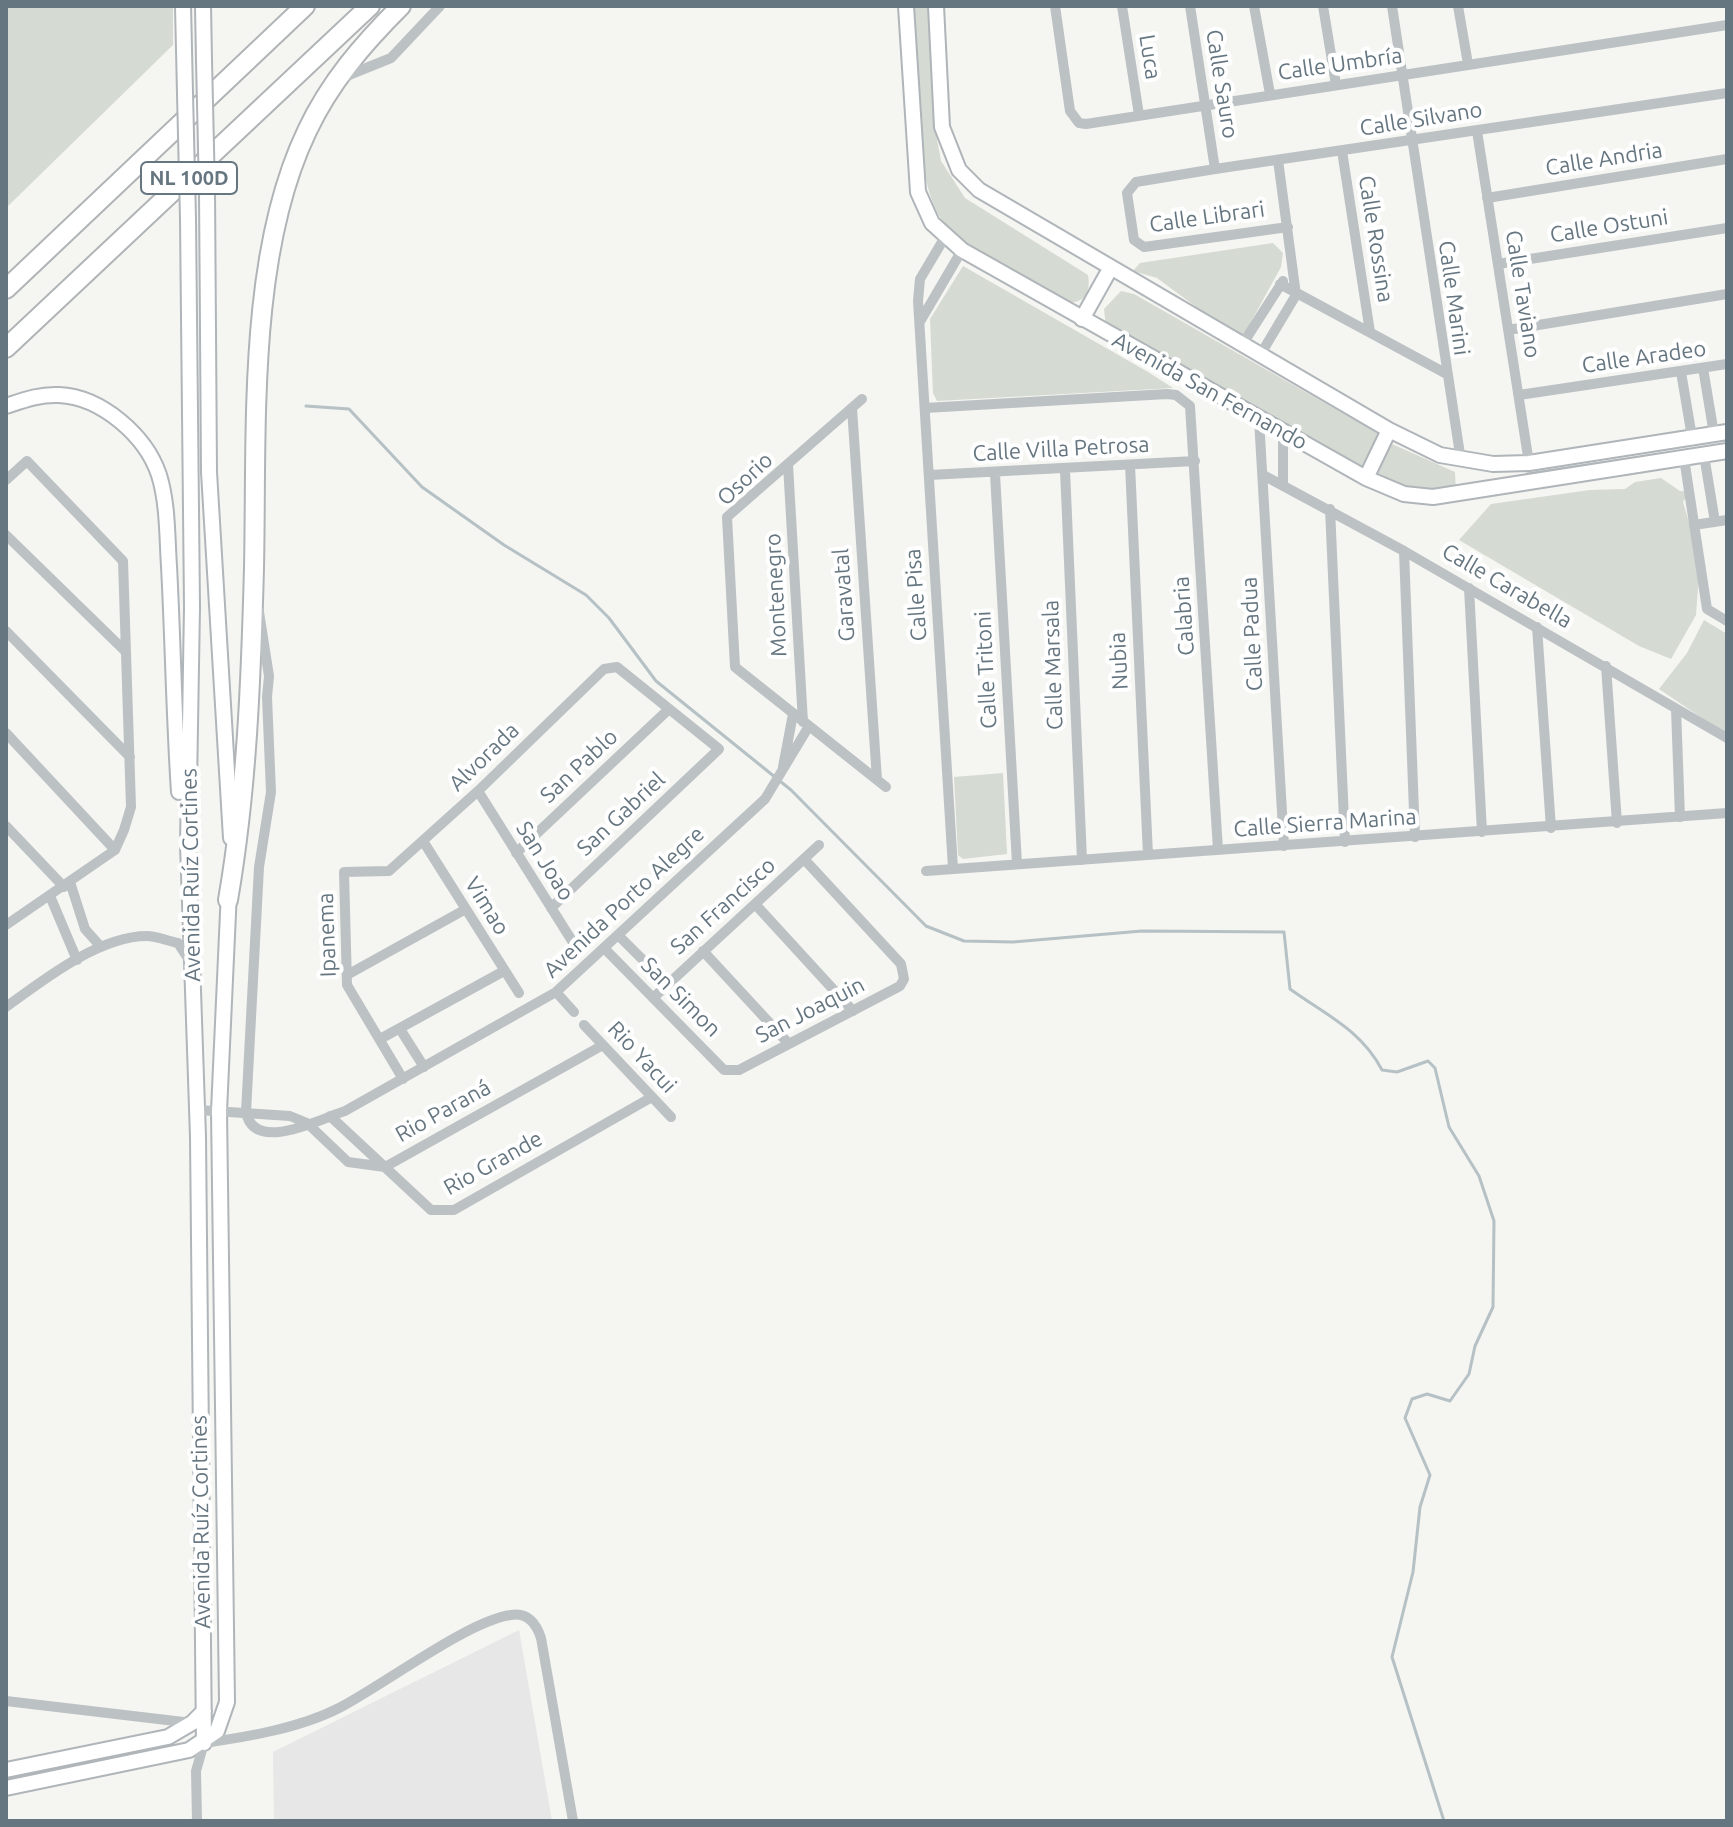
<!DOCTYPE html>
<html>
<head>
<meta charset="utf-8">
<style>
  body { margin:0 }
  #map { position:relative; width:1733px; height:1827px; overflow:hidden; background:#f5f5f2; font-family:Ubuntu,sans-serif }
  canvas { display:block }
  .frame { position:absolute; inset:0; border:8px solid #667681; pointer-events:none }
</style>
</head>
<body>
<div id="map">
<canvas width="1733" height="1827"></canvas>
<div class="frame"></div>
</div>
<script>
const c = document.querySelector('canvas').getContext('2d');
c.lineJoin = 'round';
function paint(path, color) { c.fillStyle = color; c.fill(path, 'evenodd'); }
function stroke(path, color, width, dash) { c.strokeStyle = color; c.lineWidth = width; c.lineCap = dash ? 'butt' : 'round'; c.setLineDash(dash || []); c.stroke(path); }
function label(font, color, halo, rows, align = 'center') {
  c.font = font + ' Ubuntu,sans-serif'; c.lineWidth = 8; c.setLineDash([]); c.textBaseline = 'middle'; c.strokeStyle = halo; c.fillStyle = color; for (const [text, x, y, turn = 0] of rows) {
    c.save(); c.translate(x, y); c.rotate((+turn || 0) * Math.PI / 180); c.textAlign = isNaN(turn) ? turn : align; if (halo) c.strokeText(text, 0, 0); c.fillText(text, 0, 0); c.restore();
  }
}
paint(new Path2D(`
  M519,1630L552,1821H274L273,1752Z`), '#e6e7e6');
paint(new Path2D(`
  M6,6H173V45L6,208Z
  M913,6H930L936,134L941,161L965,198L1088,275C1091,294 1084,305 1063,302C1031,282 967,251 945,224C910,180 919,63 913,6Z
  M1273,243L1283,253L1281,267L1241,340L1157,278L1133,271L1140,263Z
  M963,266L1148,372L1173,388L937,401L933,393L930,319Z
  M1121,291L1134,294L1379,434L1361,470L1106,327L1104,309Z
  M1392,444L1455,472L1456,494L1437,496L1373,478Z
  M1661,478L1680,491L1689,492L1683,502L1700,560L1696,615L1671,659L1639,646L1459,540L1491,504L1590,490L1625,489L1635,482Z
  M1704,620L1727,634V735L1659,689L1687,653Z
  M1003,773L1007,854L963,859L958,855L954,777Z`), '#d5dad2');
stroke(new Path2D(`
  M306,406L349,409L422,487L504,545L586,595L609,618L656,681L791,790L926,926L964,941L1013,942L1142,931L1284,932L1290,989C1326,1015 1361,1030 1382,1070L1397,1072L1428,1061L1435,1068L1449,1127L1479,1176L1494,1221L1493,1307L1475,1346L1469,1374L1450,1401L1427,1394L1412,1399L1405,1418L1430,1475L1420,1507L1413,1572L1392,1657L1444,1821
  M1527,474L1689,450`), '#b5c1c4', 3);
const secondary = new Path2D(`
  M183,6L185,93
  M203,6L204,60
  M906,6L918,192L932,223L962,250L1366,478L1404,494L1433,497L1727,451
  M936,6L942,127L959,170L979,190L1389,430L1440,455L1493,464L1529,463L1727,432
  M207,191L209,472L231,838
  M188,219L192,607L188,844L198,1137L204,1743
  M1082,319L1110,269
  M6,406C24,400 40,394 59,395C102,397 146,436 159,475C168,504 167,537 169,566C173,642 174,717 179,792
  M1366,478L1389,430
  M6,1770L168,1737L192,1723L204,1711
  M6,1788L189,1750L217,1731L227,1702L219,1111L229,891`);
const highway = new Path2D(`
  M6,289L305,6
  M6,348L370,6
  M228,900C247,790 251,679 254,568C257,431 247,256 307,131C330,82 363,44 401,6`);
stroke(secondary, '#afb5b9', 18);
stroke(highway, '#b0b4b7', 22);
stroke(new Path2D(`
  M1055,6L1070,111L1079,123L1086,124L1727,25
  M1122,6L1139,115
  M1190,6L1215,169
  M1254,6L1270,94
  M1323,6L1336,85
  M1392,6L1461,461
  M1458,6L1468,64
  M344,77L391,58L440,6
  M1477,131L1529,463
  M1342,151L1370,332
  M1487,198L1727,159
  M1288,227L1144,247L1134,240L1127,193L1136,182L1215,169L1727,93
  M945,237L920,279L918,301L953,868
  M1498,264L1727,228
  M1280,284L1445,373
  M921,320L962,250
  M1508,330L1727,294
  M1242,345L1283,281
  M1259,357L1296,295L1278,160
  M1703,368L1714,434
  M1681,372L1692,437
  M1519,395L1727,364
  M862,399L727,517L735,667L886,787
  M852,408L877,780
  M925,408L1167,394L1176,395L1190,406L1218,850
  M1259,419L1284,846
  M1704,455L1715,522
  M1684,458L1707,609L1727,621
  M788,465L803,722
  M1130,465L1148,855
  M1065,470L1082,860
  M995,474L1017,864
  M929,475L1195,461
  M1263,475L1404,551L1727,738
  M6,480L27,461L123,561L131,807L124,830L115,850L6,925
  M1283,483V433
  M1330,509L1345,842
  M1694,525L1727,520
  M6,535L126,652
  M1404,551L1415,837
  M1469,588L1482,832
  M259,612L269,676L267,697L271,792L259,867L246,1112C254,1154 320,1119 345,1111L556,992L765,799L809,726
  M1537,627L1551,828
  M6,631L130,757
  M1606,666L1617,823
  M1676,709L1680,817
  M6,733L115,850
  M783,767L793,714
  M478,791L579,952
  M6,826L64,887
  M423,841L519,993
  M516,853L669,709
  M926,871L1727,813
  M70,882L85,929L101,947
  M50,896L77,960
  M755,904L853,1011
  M618,935L667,984
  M604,948L724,1070H739L900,986L904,979L901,964L804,859
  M703,951L789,1044
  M347,975L466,909
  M556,992L574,1012
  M653,998L819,845
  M6,1007C43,980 99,936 147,936C156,936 168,941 178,943L191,963
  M584,1025L671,1117
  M400,1029L424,1067
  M380,1039L504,971
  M403,1079L347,985L344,872L389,871L478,791L604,669L617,667L719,749L551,908
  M198,1110L290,1116L307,1123L348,1162L385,1167L603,1045
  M330,1116L431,1210H454L652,1097
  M6,1701L192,1723
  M197,1821L196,1771L204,1743C247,1737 300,1728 339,1708C382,1686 469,1620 511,1615C527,1612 536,1623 541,1638L573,1821`), '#bcc1c4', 10);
stroke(secondary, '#fff', 14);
stroke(highway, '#fff', 18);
const secondaryBridge = new Path2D(`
  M204,60L207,191
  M185,93L188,219`);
stroke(secondaryBridge, '#afb5b9', 18, []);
stroke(secondaryBridge, '#fff', 14);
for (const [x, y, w] of [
  [189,178,96]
]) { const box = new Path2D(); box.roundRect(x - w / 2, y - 16, w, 32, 6); c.fillStyle = '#fff'; c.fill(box); stroke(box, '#667681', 2); }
label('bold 20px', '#667681', null, [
  ["NL 100D",189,178]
]);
label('22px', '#667681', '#fff', [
  ["Luca",1150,57,81],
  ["Calle Umbría",1340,64,-8],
  ["Calle Sauro",1222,84,81],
  ["Calle Silvano",1421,119,-9],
  ["Calle Andria",1604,159,-9],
  ["Calle Librari",1207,217,-8],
  ["Calle Ostuni",1609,226,-9],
  ["Calle Rossina",1376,239,81],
  ["Calle Taviano",1523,294,81],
  ["Calle Marini",1454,298,82],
  ["Calle Aradeo",1644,357,-8],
  ["Avenida San Fernando",1210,391,29],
  ["Calle Villa Petrosa",1061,449,-3],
  ["Osorio",745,479,-43],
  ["Calle Carabella",1507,586,30],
  ["Montenegro",776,595,-93],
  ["Garavatal",844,595,-94],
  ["Calle Pisa",916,595,-94],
  ["Calabria",1184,616,-94],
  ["Calle Padua",1252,634,-93],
  ["Nubia",1119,661,-93],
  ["Calle Marsala",1053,665,-92],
  ["Calle Tritoni",986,670,-93],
  ["Alvorada",484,757,-44],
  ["San Pablo",579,766,-43],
  ["San Gabriel",621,814,-43],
  ["Calle Sierra Marina",1325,823,-4],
  ["San Joao",545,861,58],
  ["Avenida Ruíz Cortines",191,875,-91],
  ["Avenida Porto Alegre",624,902,-43],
  ["Vimao",487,906,58],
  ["San Francisco",723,906,-42],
  ["Ipanema",327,935,-92],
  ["San Simon",681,997,45],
  ["San Joaquin",810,1010,-27],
  ["Rio Yacui",642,1057,47],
  ["Rio Paraná",443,1111,-29],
  ["Rio Grande",493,1163,-29],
  ["Avenida Ruíz Cortines",201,1522,-91]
]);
</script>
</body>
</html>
